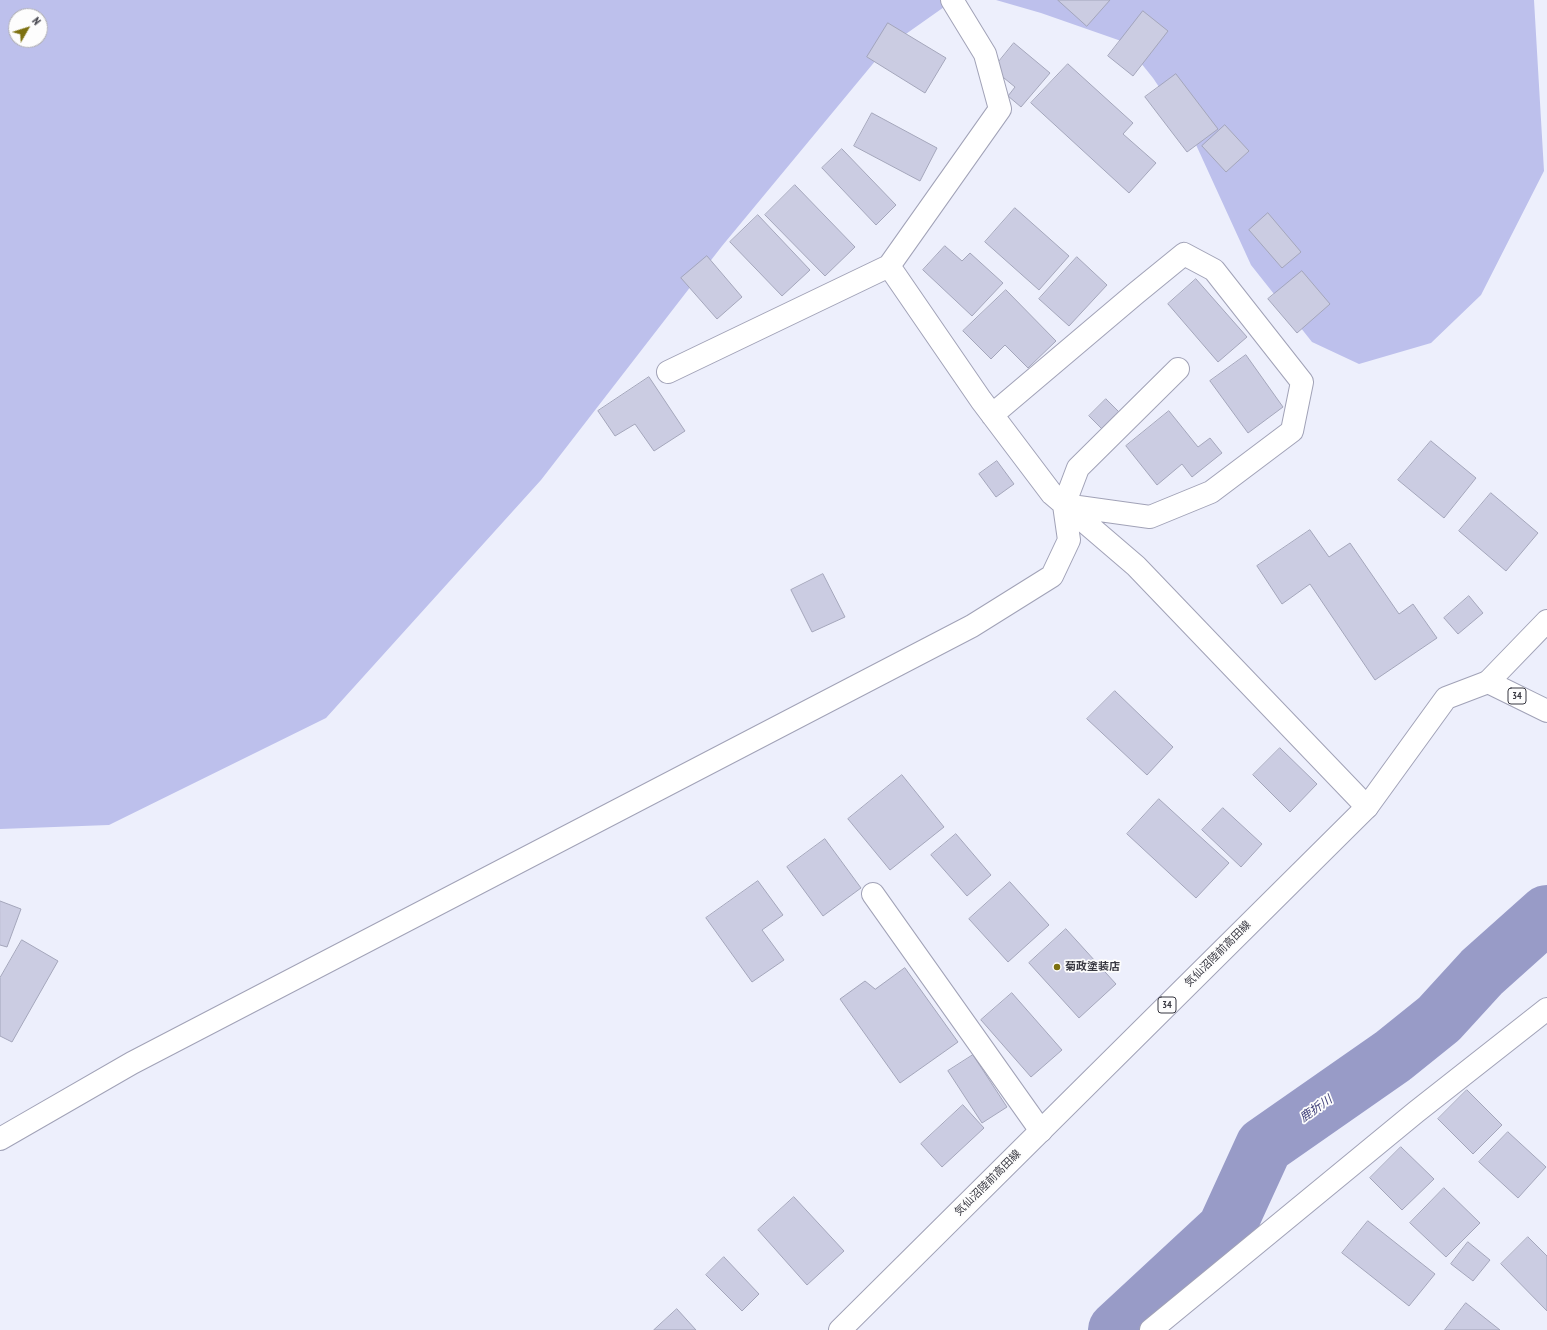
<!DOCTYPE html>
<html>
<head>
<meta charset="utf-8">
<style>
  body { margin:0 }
  #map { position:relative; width:1547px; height:1330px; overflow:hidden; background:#edeffc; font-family:"PT Sans Narrow",sans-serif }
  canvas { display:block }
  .north { position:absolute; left:8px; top:8px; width:40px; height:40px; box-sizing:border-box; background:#fdfdfd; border:1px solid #aeaeb1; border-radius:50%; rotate:51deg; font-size:11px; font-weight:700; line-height:16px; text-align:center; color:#373740 }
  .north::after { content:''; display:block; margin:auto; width:14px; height:18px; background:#7c7010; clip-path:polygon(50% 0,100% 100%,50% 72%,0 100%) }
</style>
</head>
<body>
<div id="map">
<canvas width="1547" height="1330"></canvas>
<div class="north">N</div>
</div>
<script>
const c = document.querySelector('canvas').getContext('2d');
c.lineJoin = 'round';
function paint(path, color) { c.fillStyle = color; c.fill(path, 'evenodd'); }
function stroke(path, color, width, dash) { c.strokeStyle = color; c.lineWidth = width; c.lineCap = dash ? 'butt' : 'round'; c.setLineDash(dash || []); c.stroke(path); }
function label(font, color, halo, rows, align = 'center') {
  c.font = font + ' "PT Sans Narrow","Noto Sans JP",sans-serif'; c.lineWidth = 3.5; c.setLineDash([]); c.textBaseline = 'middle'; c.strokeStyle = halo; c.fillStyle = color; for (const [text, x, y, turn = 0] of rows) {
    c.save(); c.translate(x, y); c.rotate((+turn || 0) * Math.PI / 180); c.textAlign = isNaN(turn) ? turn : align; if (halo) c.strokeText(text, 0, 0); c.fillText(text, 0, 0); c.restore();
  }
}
paint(new Path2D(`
  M0,0H954L886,48L722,246L541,480L326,718L109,825L0,829ZM16,16H40V40H16Z
  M996,0H1534L1544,171L1481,295L1431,343L1359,364L1312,342L1251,265L1192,136L1153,78L1124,42L1041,13Z`), '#bdc0ec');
stroke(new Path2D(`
  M1117,1330L1226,1229L1264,1146L1393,1056L1439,1019L1482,972L1547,914`), '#989bc7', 58);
const building = new Path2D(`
  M1058,0H1110L1087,26Z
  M1143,11L1168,31L1133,76L1108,56Z
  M888,23L946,58L925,93L867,57Z
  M1014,43L1050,73L1021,107L1008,96L1015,87L993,69Z
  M1068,64L1133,123L1123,134L1156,163L1129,193L1031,103Z
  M1176,74L1218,129L1187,152L1145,97Z
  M872,113L937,148L920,181L854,146Z
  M1225,125L1249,151L1226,172L1202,146Z
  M842,149L896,205L876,225L822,168Z
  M795,185L855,247L825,276L765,215Z
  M1015,208L1069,256L1039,290L985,242Z
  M1268,213L1301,252L1282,268L1249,230Z
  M758,215L810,270L782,296L730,242Z
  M945,246L962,261L970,253L1003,283L972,316L923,270Z
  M707,256L742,297L717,319L681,278Z
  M1077,257L1107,285L1069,326L1039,299Z
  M1302,271L1330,304L1297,333L1268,299Z
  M1196,279L1247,337L1218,362L1168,304Z
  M1006,290L1056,341L1028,368L1005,345L991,359L963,331Z
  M1246,355L1283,407L1248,433L1210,381Z
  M649,377L685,431L654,451L635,424L615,436L598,411Z
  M1106,399L1122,415L1105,432L1089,416Z
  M1169,411L1198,447L1210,438L1222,453L1192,477L1182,464L1157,485L1126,446Z
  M1431,441L1476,478L1444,518L1398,480Z
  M997,461L1014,484L996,497L979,474Z
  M1491,493L1538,533L1506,571L1459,531Z
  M1310,530L1329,557L1350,543L1399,614L1413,604L1437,638L1375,680L1310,584L1282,604L1257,566Z
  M823,574L845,617L812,632L791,590Z
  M1469,596L1483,613L1458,634L1444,618Z
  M1115,691L1173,747L1147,775L1087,719Z
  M1280,748L1317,784L1290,812L1253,775Z
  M902,775L944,827L890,870L848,819Z
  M1159,799L1229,863L1196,898L1127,834Z
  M1223,808L1262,844L1241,867L1202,830Z
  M956,834L991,875L967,896L931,855Z
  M825,839L861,888L823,916L787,867Z
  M758,881L783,915L762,930L784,960L752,982L706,918Z
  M1010,882L1049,925L1008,962L969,919Z
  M0,901L21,909L7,947L0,945Z
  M1066,929L1116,984L1079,1018L1029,963Z
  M22,940L58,961L12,1042L0,1036V978Z
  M905,968L958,1042L900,1083L840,999L865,981L875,989Z
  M1012,993L1062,1050L1031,1077L981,1020Z
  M973,1055L1007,1107L982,1123L948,1071Z
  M1467,1090L1502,1125L1473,1154L1438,1119Z
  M963,1105L984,1128L942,1167L921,1144Z
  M1508,1132L1546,1167L1518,1198L1479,1162Z
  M1401,1147L1434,1179L1402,1210L1370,1178Z
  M1444,1188L1480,1223L1446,1257L1410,1223Z
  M794,1197L844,1251L807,1285L758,1230Z
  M1368,1221L1435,1274L1409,1306L1342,1253Z
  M1528,1237L1547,1256V1311L1501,1264Z
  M1468,1242L1490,1260L1473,1281L1451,1264Z
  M724,1257L759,1294L742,1311L706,1275Z
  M1466,1303L1500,1330H1445Z
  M677,1309L696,1330H654Z`);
paint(building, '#cbcce2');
stroke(building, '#a4a6bb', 1);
const street = new Path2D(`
  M952,0L985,54L1000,109L889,266L981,400L1052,494L1136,566L1367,807
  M668,372L889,266
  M992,415L1135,294L1184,254L1214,270L1302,382L1292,431L1211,492L1150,517L1064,505L1078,468L1178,369
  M1488,682L1547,621
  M873,894L1041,1131
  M0,1139L132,1063L972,626L1052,576L1069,540L1064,505
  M1151,1330L1416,1112L1547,1009`);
const primary = new Path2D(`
  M840,1330L1367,807L1446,698L1488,682L1547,711`);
stroke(street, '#a1a2b7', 24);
stroke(primary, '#a1a2b7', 24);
stroke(street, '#fff', 22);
stroke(primary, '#fff', 22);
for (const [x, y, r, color] of [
  [1057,967,4,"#7c7010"]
]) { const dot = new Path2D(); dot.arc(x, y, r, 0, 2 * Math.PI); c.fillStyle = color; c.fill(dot); stroke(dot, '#fdfdfd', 1.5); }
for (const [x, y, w] of [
  [1517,696,18],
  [1167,1005,18]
]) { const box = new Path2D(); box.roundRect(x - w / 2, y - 8, w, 16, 3); c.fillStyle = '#fdfdfd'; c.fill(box); stroke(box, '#373740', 1); }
label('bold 10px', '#373740', null, [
  ["34",1517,696],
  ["34",1167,1005]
]);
label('11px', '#373740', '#fdfdfd', [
  ["気仙沼陸前高田線",1218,954,-45],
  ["気仙沼陸前高田線",988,1183,-45]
]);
label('bold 11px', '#373740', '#fdfdfd', [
  ["菊政塗装店",1065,967]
], 'left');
label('italic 12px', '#42427b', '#fdfdfd', [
  ["鹿折川",1316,1109,-35]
]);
</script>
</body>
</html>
